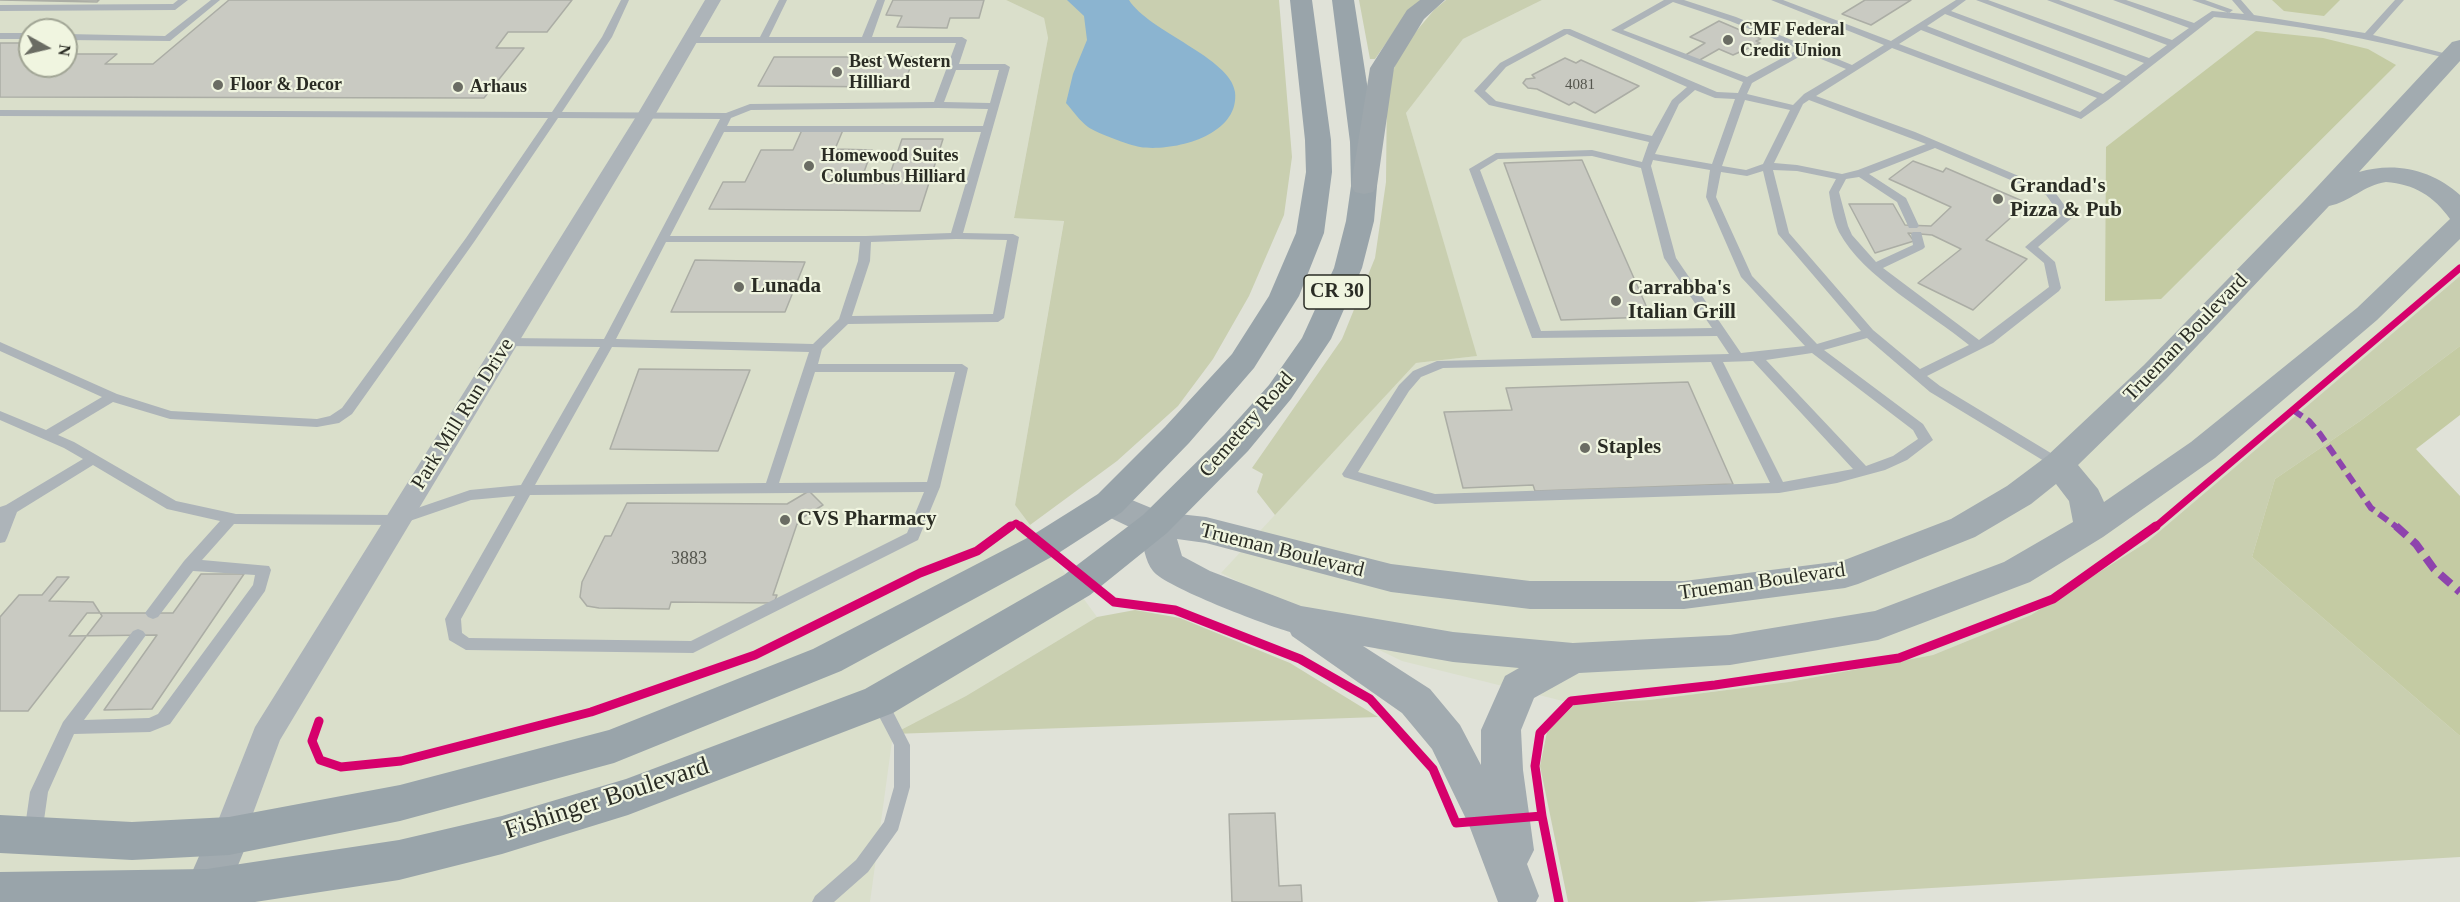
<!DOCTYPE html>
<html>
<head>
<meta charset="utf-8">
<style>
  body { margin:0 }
  #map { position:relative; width:2460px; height:902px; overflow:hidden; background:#e0e2d8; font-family:"Times New Roman",serif }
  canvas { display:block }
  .north { position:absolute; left:18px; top:18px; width:60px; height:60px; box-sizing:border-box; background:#f0f5e0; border:2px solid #a1a595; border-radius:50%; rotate:98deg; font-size:16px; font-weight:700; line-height:24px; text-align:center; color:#2a2c24 }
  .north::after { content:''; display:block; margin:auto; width:21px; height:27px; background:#6a6c63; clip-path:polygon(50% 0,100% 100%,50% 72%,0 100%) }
</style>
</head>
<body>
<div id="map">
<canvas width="2460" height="902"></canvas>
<div class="north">N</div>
</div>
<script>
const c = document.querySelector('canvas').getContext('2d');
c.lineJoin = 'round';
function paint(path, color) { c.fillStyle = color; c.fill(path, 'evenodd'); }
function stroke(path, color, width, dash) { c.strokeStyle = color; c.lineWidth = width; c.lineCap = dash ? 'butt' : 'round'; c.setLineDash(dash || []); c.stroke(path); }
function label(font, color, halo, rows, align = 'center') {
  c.font = font + ' "Times New Roman",serif'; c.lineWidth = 4.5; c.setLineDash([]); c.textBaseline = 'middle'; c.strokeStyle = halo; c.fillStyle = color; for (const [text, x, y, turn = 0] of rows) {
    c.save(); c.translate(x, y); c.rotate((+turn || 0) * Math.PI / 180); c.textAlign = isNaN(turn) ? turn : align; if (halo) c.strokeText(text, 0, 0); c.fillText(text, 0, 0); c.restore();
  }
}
paint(new Path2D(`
  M0,0H1006L1044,18L1048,38L1014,217L1064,220L1015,505L1097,617L966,696L893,734L870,902H0ZM30,30H66V66H30Z
  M1542,0H2460V276L2147,542L2031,615L1933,655L1789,682L1649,700L1575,704L1402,661L1221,573L1416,363L1476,356L1406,113L1463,39Z`), '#dadfcb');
paint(new Path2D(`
  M1006,0H1279L1292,157L1284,215L1249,296L1213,359L1178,406L1117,461L1030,525L1015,505L1064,221L1014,218L1048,38L1044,18Z
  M1359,0H1421L1409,10L1375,59H1370Z
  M1446,0H1542L1463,39L1406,113L1477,356L1416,363L1275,515L1257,492L1263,474L1252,468L1342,339L1375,258L1386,182L1387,85L1403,47L1434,10Z
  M2460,276V346L2360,421L2275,479L2252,557L2460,736V857L1693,902H1568L1540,766L1547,732L1575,704L1649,700L1789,682L1933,655L2031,615L2147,542Z
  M1135,610L1180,618L1290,663L1378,717L893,734L966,696L1097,617Z`), '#c9cfb0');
paint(new Path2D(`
  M2272,0H2340L2324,16L2284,11Z
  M2256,31L2323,38L2368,49L2396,65L2161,299L2105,301L2106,147Z
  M2460,346V415L2416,449L2460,496V736L2252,557L2275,479L2360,421Z`), '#c4cba3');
paint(new Path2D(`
  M1067,0H1129C1148,31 1231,58 1235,92C1240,136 1173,152 1140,147C1129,145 1097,133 1088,127C1080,121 1073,111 1066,103L1073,74L1087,40L1084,16Z`), '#8bb4d0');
const building = new Path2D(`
  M0,0H99L97,2Z
  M229,0H572L547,32H508L496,48H524L484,98L0,97V43H30V66H66V54H117L105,64H153Z
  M893,0H984L979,18H950L947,28L897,27L902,16L886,15Z
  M1865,0H1911L1871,25L1842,14Z
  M1719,21L1761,39L1756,41L1760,43L1733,55L1719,49L1698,61L1684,56L1705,43L1690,37Z
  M774,57H914L903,87L758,86Z
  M1565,58L1576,63L1581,60L1639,86L1595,113L1574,102L1569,105L1537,89L1528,88L1523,83L1526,79L1535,78L1532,75Z
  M802,130H843L835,149L872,150L860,183H887L902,139H943L920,211L709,209L723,182H745L761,150H793Z
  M1582,160L1651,317L1561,320L1504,163Z
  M1913,161L1943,172L1946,168L2027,203L1986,240L2027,259L1973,310L1918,283L1961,249L1932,235L1908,233L1914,241L1875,253L1849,204H1893L1905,225L1931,226L1951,207L1889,179Z
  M695,260L805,262L785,312H671Z
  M639,369L750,370L718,451L610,449Z
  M1688,382L1733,484L1535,491L1533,485L1463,488L1444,412L1512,410L1506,388Z
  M809,491L823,505L802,518L799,524H797L773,595H777L774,603L671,602L669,609L599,608L587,606L580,597L582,582L605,536H611L627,503L787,504Z
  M201,574H244L152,709L104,710L157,635L69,636L87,613H173Z
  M57,577H69L49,601L93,602L102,616L28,711H0V617L19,595H42Z
  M1275,813L1279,886L1301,885L1302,902H1232L1229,814Z`);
paint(building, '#c9cac2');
stroke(building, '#abada5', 1.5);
paint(new Path2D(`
  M178,0H188L175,10L0,11V5L173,4Z
  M211,0H220L170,41L66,40V34L165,36Z
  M621,0H629L612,37L562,112L726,113L750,104L934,102L956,43H690L685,40L690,37H760L779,0H787L769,37H862L877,0H885L872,37H962L967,40L959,64H1005L1010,67L963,233L1013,234L1019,237L1004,318L998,322L848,324L822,349L818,364H962L968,368L940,487L918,540L693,653L466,650L449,640L445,619L515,496L471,500L398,525L234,524L202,560L269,566L271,570L265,591L170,724L150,732L74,734L48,792L42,834L39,840L33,842L27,840L24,834L30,792L63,722L133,631L138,629L143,631L146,635L84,720L149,718L158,714L253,585L255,575L193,571L158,617L153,619L148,617L145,613L184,561L220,521L167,509L93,465L17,512L7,538L5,542L0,543V507L6,505L83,459L64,448L0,420V411L46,430L102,397L0,351V342L117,394L171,411L317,419L330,416L342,408L466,238L548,118L0,116V110L552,112L602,37ZM956,70H999L990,103L944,102ZM938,108L988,109L983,126H727L731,118L751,110ZM558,118L720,119L604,339L507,338L501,342L507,346L600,347L521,485L470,490L397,515L236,514L176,501L74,442L58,435L113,402L170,419L317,427L339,423L352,414L474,242ZM724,132H981L951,233L866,236H670ZM956,239L1007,240L993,314L852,316L870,261L871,242ZM666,242H860L858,261L839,319L813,344L616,339ZM612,347L809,352L766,483L535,485ZM815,372H955L927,482L779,483ZM924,492L907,533L691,641L469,638L462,633L461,619L530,495Z
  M1664,0H1684L1736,17L1852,65L1884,45L1771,0H1783L1891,41L1956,0H1966L1951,11L2126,76L2144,63L1976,0H1988L2149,58L2167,45L2047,0H2059L2172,40L2189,28L2113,0H2126L2194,23L2212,11L2244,14L2232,0H2241L2254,15L2365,33L2395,0H2404L2373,35L2455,56L2450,59C2372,39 2294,24 2214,17L2108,100L2081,119L1892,48L1816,96L1915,132L2054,191L2073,217L2038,247L2055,262L2061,288L2059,291L1993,343L1927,376L1940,386L2064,461L2066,464L2064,467H2054L1930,392L1867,338L1824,350L1923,424L1933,440L1907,460L1885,470L1837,483L1779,493L1435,504L1344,477L1342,474L1344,471L1399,385L1413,371L1437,361L1729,354L1717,336L1532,338L1469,169L1496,153L1592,150L1642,162L1649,142L1489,105L1474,91L1500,63L1564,29H1570L1717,92L1738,93L1743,82L1611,30ZM1673,2L1730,21L1799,49L1747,77L1623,30ZM1945,14L2121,81L2103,94L1927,26ZM1921,30L2097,98L2080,112L1899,44ZM1567,34L1687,87L1672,100L1652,136L1496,101L1485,91L1506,67ZM1806,53L1846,69L1804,94L1793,105L1747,94L1752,83ZM1695,90L1715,98L1735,99L1712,164L1655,154L1679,104ZM1745,100L1790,110L1763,164L1746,170L1722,166ZM1809,100L1926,144L1858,170L1842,174L1797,165L1774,163L1803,104ZM1935,148L2046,195L2061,216L2025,247L2044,263L2049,287L1979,340L1883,268L1923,249L1925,247L1921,232H1913L1911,234L1913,245L1876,262L1852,235L1848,226L1839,192L1846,179L1859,177L1897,202L1909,228H1917L1919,226L1906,198L1869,174ZM1592,156L1641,168L1664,258L1712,328L1541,331L1480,170L1498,159ZM1653,160L1710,170L1706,197L1741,277L1805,346L1741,353L1676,258L1651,166ZM1773,170L1797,171L1836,179L1829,192C1831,205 1833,220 1839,232C1863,277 1930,313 1969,345L1920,369L1873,330L1789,233ZM1763,171L1778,234L1861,331L1817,344L1752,276L1716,197L1721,172L1747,176ZM1812,353L1913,430L1918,439L1893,456L1866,466L1766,360ZM1753,361L1853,469L1783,482L1723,362ZM1711,362L1770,483L1435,494L1358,472L1409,391L1421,377L1443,368Z
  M2192,0H2205L2233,10L2229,13Z
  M0,33H30V39H0Z
  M879,694L885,696L910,745V787L898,830L868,872L834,902H812L815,896L856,860L884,822L894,787V745L871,701L873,696Z`), '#adb4b9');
paint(new Path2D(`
  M705,0H721L655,115L280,740L241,846L229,851L217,846L212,836L255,727L637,115Z`), '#adb4b9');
paint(new Path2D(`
  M2460,40V61L2359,172C2395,161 2433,170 2460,195V239L2377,320L2215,458L2103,537L2030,582L1891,635L1878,640L1730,665L1579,673L1534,698L1521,730L1523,770L1534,850L1527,864L1539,896L1536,902H1498L1469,825L1432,749L1402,713L1292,636L1290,632C1266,625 1165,587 1153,571C1145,561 1143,544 1140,532L1098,512L1093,503L1098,494L1110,491L1161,512L1206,517L1391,564L1530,581H1684L1842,561L1951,519L2007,486L2047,456L2144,365L2303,202L2452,42ZM2386,182C2414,184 2434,196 2450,219L2357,308L2191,442L2104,502L2098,489L2078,465L2166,379L2329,206C2350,202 2364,185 2386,182ZM2056,484L2069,501L2073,522L2004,562L1875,611L1730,635L1573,643L1453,632L1301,606L1210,571L1182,556L1177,539L1206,543L1391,592L1530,609H1684L1845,588L1858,584L1975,537L2031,504ZM1363,646L1453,662L1519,668L1505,676L1481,730V765L1460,725L1430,689Z
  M229,817L244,822L250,836L223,902H179L214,822Z`), '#a2abb0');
paint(new Path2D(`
  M1290,0H1312L1331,140L1332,172L1324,233L1299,296L1254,368L1189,443L1122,512L1057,554L841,671L614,763L400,821L229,855L132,860L0,853V815L132,822L229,817L400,785L609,730L813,649L1031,536L1098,494L1165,427L1232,354L1269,296L1296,233L1306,172L1305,140Z
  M1332,0H1354L1376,142L1377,186L1374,221L1362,268L1331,339L1291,399L1248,451L1167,533L1090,595L893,713L628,815L502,854L399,880L255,902H0V872L207,869L399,840L502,816L626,779L865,689L1064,575L1143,515L1224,435L1269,385L1302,338L1334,268L1346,221L1351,186L1350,142Z`), '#99a4aa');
paint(new Path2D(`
  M1420,0H1445L1424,19L1394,68L1377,186L1373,192L1364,194L1355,192L1351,186L1370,68L1407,10Z`), '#9ea7ac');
stroke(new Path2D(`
  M2293,410L2309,421L2320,434L2371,508L2398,528`), '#8e44ad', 6, [11, 6]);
stroke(new Path2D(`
  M2396,526L2416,544L2434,569L2460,592`), '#8e44ad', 8, [14, 8]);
stroke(new Path2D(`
  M1009,528L1016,523L1022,528
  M2154,528L2460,268`), '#d6006c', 7);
stroke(new Path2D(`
  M1020,526L1114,602L1175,610L1300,659L1370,699L1433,769L1456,823L1542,816L1535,766L1540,733L1571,701L1715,685L1899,658L2053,599L2156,526
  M319,721L312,741L320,760L341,767L401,761L591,712L755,655L920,573L977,551L1011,526
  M1542,816L1559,902`), '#d6006c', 9);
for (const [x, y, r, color] of [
  [1728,40,6,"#6a6c63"],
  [837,72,6,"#6a6c63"],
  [218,85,6,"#6a6c63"],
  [458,87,6,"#6a6c63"],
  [809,166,6,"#6a6c63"],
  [1998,199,6,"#6a6c63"],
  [739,287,6,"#6a6c63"],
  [1616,301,6,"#6a6c63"],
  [1585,448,6,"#6a6c63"],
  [785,520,6,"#6a6c63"]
]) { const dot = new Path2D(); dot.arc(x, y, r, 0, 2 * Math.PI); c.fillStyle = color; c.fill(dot); stroke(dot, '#f0f5e0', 2); }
label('15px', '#54554d', null, [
  ["4081",1580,85]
]);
label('bold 18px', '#2a2c24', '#f0f5e0', [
  ["CMF Federal",1740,30],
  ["Credit Union",1740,51],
  ["Best Western",849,62],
  ["Hilliard",849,83],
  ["Floor & Decor",230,85],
  ["Arhaus",470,87],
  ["Homewood Suites",821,156],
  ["Columbus Hilliard",821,177]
], 'left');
label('18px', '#54554d', null, [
  ["3883",689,559]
]);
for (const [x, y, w] of [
  [1337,292,66]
]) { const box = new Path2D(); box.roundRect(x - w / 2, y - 17, w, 34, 4.5); c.fillStyle = '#f0f5e0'; c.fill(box); stroke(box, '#2a2c24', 1.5); }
label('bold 20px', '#2a2c24', null, [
  ["CR 30",1337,292]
]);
label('bold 21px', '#2a2c24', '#f0f5e0', [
  ["Grandad's",2010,187],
  ["Pizza & Pub",2010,211],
  ["Lunada",751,287],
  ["Carrabba's",1628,289],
  ["Italian Grill",1628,313],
  ["Staples",1597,448],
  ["CVS Pharmacy",797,520]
], 'left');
label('21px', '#2a2c24', '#f0f5e0', [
  ["Trueman Boulevard",2186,338,-46],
  ["Park Mill Run Drive",463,414,-58],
  ["Cemetery Road",1247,425,-49],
  ["Trueman Boulevard",1282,551,14],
  ["Trueman Boulevard",1762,582,-8]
]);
label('26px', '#2a2c24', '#f0f5e0', [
  ["Fishinger Boulevard",607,799,-18]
]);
</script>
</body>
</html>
